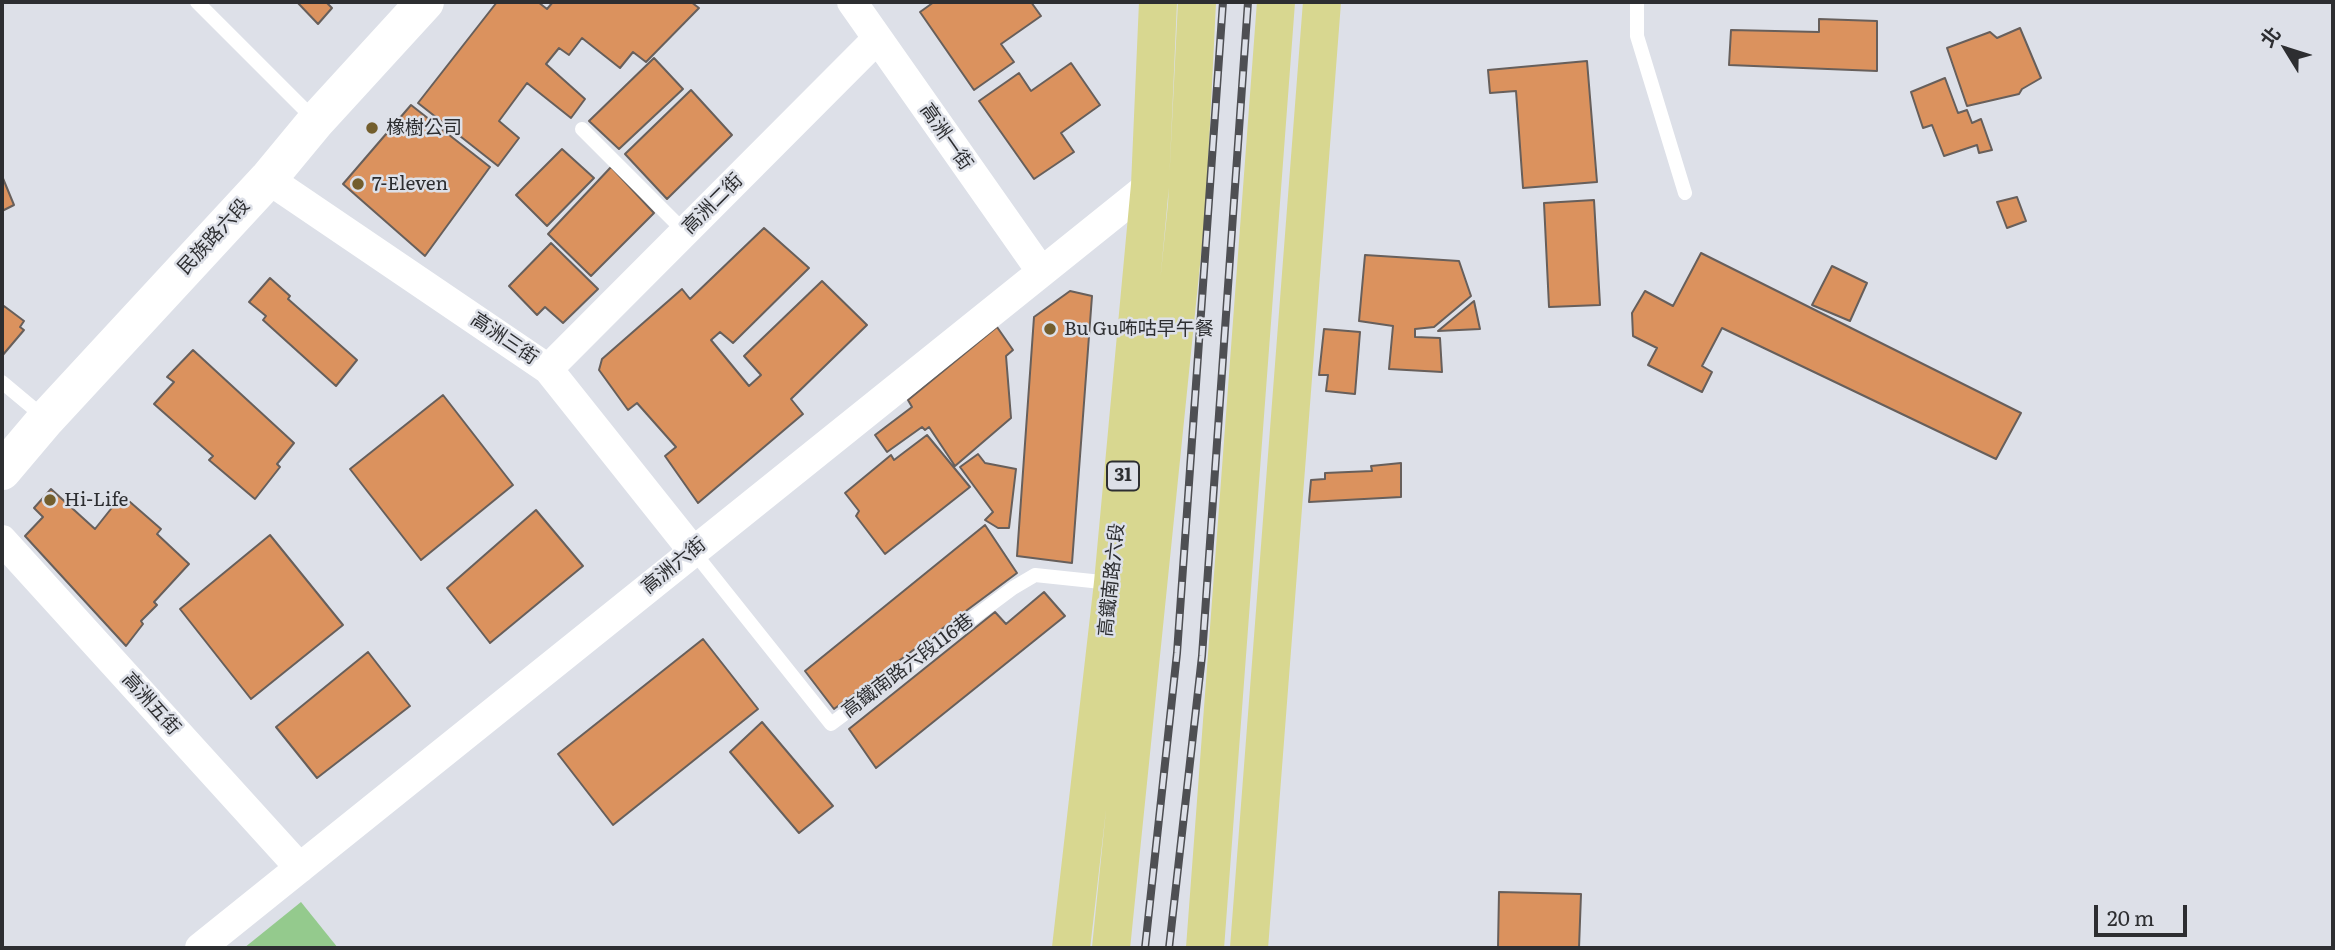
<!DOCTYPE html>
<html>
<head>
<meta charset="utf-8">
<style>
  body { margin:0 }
  #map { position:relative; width:2335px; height:950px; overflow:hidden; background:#dde0e8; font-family:Literata,"Noto Sans TC",serif }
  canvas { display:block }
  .frame { position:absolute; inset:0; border:4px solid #2d2e31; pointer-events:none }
  .north { position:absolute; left:2251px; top:14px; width:70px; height:70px; -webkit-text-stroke:5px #dde0e8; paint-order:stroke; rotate:308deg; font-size:19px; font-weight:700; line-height:28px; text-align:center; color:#2d2e31 }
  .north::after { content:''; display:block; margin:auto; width:24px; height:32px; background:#2d2e31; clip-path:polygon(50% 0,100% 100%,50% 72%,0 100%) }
  .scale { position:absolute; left:2094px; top:905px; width:93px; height:32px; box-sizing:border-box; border:4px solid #2d2e31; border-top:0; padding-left:9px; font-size:21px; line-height:24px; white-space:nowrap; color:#2d2e31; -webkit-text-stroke:5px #dde0e8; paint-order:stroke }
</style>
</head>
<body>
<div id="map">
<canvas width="2335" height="950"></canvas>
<div class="frame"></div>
<div class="north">北</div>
<div class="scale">20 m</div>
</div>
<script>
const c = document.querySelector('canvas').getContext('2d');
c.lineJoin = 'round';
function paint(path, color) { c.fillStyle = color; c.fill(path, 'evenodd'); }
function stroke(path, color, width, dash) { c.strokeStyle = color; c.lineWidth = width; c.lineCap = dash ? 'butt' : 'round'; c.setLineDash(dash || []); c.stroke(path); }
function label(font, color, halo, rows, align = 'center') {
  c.font = font + ' Literata,"Noto Sans TC",serif'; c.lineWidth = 5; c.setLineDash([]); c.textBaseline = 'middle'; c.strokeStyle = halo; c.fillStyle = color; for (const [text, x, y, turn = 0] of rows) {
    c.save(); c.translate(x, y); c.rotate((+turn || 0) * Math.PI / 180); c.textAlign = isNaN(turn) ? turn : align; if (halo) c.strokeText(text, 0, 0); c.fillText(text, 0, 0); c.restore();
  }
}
paint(new Path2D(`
  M301,902L338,948H244Z`), '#94ca8d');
const building = new Path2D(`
  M297,2H326L332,8L318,24Z
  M497,2H538L547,9L553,2H691L699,8L646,62L633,52L620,68L582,38L569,55L559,48L546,64L585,99L571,118L527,83L499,121L519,138L498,166L418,103Z
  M934,2H1031L1041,16L1001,44L1014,62L974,90L920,12Z
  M1819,19L1877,21V71L1729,65L1731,30L1819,32Z
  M2020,28L2041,78L2022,89L2019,94L1967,106L1947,48L1990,32L1997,38Z
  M654,58L683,89L619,149L589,121Z
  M1587,61L1597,182L1523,188L1516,91L1490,93L1488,70Z
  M1071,63L1100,105L1061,133L1074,152L1034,179L979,101L1019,73L1031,91Z
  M1945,78L1958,113L1967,110L1972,123L1981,119L1992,150L1979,153L1977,145L1944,156L1932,125L1923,128L1911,92Z
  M691,90L732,135L667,199L625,154Z
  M411,105L490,167L425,256L343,184Z
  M562,149L594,178L547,226L516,195Z
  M611,167L654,213L591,276L548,234Z
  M2,176L14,205L2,211Z
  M2017,197L2026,221L2007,228L1997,202Z
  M1594,200L1600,305L1549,307L1544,203Z
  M764,228L809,268L733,343L720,332L711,340L749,386L761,375L744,356L822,281L867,325L791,399L803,414L698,503L665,456L676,447L637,403L628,410L599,370L602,359L682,289L690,299Z
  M551,243L598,289L563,323L545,307L537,315L509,286Z
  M1701,253L2021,413L1996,459L1722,328L1702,366L1712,372L1702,392L1648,365L1657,348L1633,336L1632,313L1645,291L1673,306Z
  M1365,255L1459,261L1471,296L1434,327L1415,329V337L1440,338L1442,372L1389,369L1393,326L1359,321Z
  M1832,266L1867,283L1850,321L1812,305Z
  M270,278L290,296L288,299L357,360L336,386L263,320L266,316L249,302Z
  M1070,291L1092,296L1072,563L1017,556L1034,317Z
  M1474,301L1480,329L1438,331Z
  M4,306L24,321L20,327L24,330L2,356V309Z
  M997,327L1013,350L1006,356L1011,418L955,466L929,427L925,430L922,427L887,452L875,435L912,407L908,400Z
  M1324,329L1360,332L1355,394L1326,391L1328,375H1319Z
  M193,350L294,443L277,464L280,467L255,499L209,460L213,456L154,404L174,382L167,377Z
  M443,395L513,485L421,560L350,469Z
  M927,435L970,487L885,554L856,516L859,511L845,493L891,455L894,460Z
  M978,454L985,463L1016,469L1009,528H998L985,520L993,512L960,467Z
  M1401,463V497L1309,502L1311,480L1325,479V473L1372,471L1371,466Z
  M51,489L95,529L122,495L161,529L157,534L189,564L154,602L157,605L141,621L143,624L126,646L25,536L43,517L34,508Z
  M536,510L583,566L490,643L447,588Z
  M985,525L1017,573L834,709L805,671Z
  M270,535L343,625L251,699L180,609Z
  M1044,592L1065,616L876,768L849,729L995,612L1006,624Z
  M703,639L758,709L613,825L558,754Z
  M368,652L410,706L317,778L276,727Z
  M762,722L833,806L799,833L730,752Z
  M1499,892L1581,894L1579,948H1498Z`);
paint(building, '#db925e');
stroke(building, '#675f5b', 2);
stroke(new Path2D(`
  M197,2L315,120
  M1637,2V36L1685,193
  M582,129L685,232
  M2,382L45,418
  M693,551L831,724L1013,588L1035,575L1111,583`), '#fff', 14);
stroke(new Path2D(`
  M852,2L1041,271
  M268,179L548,369L693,551
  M548,369L877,39
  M2,540L300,868
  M200,948L1150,185`), '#fff', 30);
stroke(new Path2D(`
  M2,471L46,419L268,179L316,121L425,2`), '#fff', 38);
stroke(new Path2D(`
  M1071,948L1113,583L1150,185L1158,2
  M1111,948L1187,205L1197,2
  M1205,948L1276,2
  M1249,948L1322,2`), '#d8d790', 38);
const rail = new Path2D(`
  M1145,948L1177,653L1223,2
  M1169,948L1202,656L1248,2`);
stroke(rail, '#4e4f53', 8);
stroke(rail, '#dde0e8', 5, [16]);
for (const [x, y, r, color] of [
  [372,128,7,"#735e2d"],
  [358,184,7,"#735e2d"],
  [1050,329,7,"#735e2d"],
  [50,500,7,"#735e2d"]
]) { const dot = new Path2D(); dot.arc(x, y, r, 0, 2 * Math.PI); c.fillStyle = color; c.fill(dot); stroke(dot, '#dde0e8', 2.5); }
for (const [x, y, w] of [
  [1123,476,32]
]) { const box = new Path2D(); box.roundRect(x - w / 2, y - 14.5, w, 29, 5); c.fillStyle = '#dde0e8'; c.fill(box); stroke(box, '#2d2e31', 2); }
label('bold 18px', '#2d2e31', null, [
  ["31",1123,476]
]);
label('19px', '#2d2e31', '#dde0e8', [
  ["橡樹公司",386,128],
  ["7-Eleven",372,184],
  ["Bu Gu咘咕早午餐",1064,329],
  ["Hi-Life",64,500]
], 'left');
label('19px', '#2d2e31', '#dde0e8', [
  ["高洲一街",946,137,55],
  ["高洲二街",713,204,-45],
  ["民族路六段",214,237,-47],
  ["高洲三街",504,339,34],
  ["高洲六街",674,566,-39],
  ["高鐵南路六段",1112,580,-84],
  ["高鐵南路六段116巷",908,666,-37],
  ["高洲五街",151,704,48]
]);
</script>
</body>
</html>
